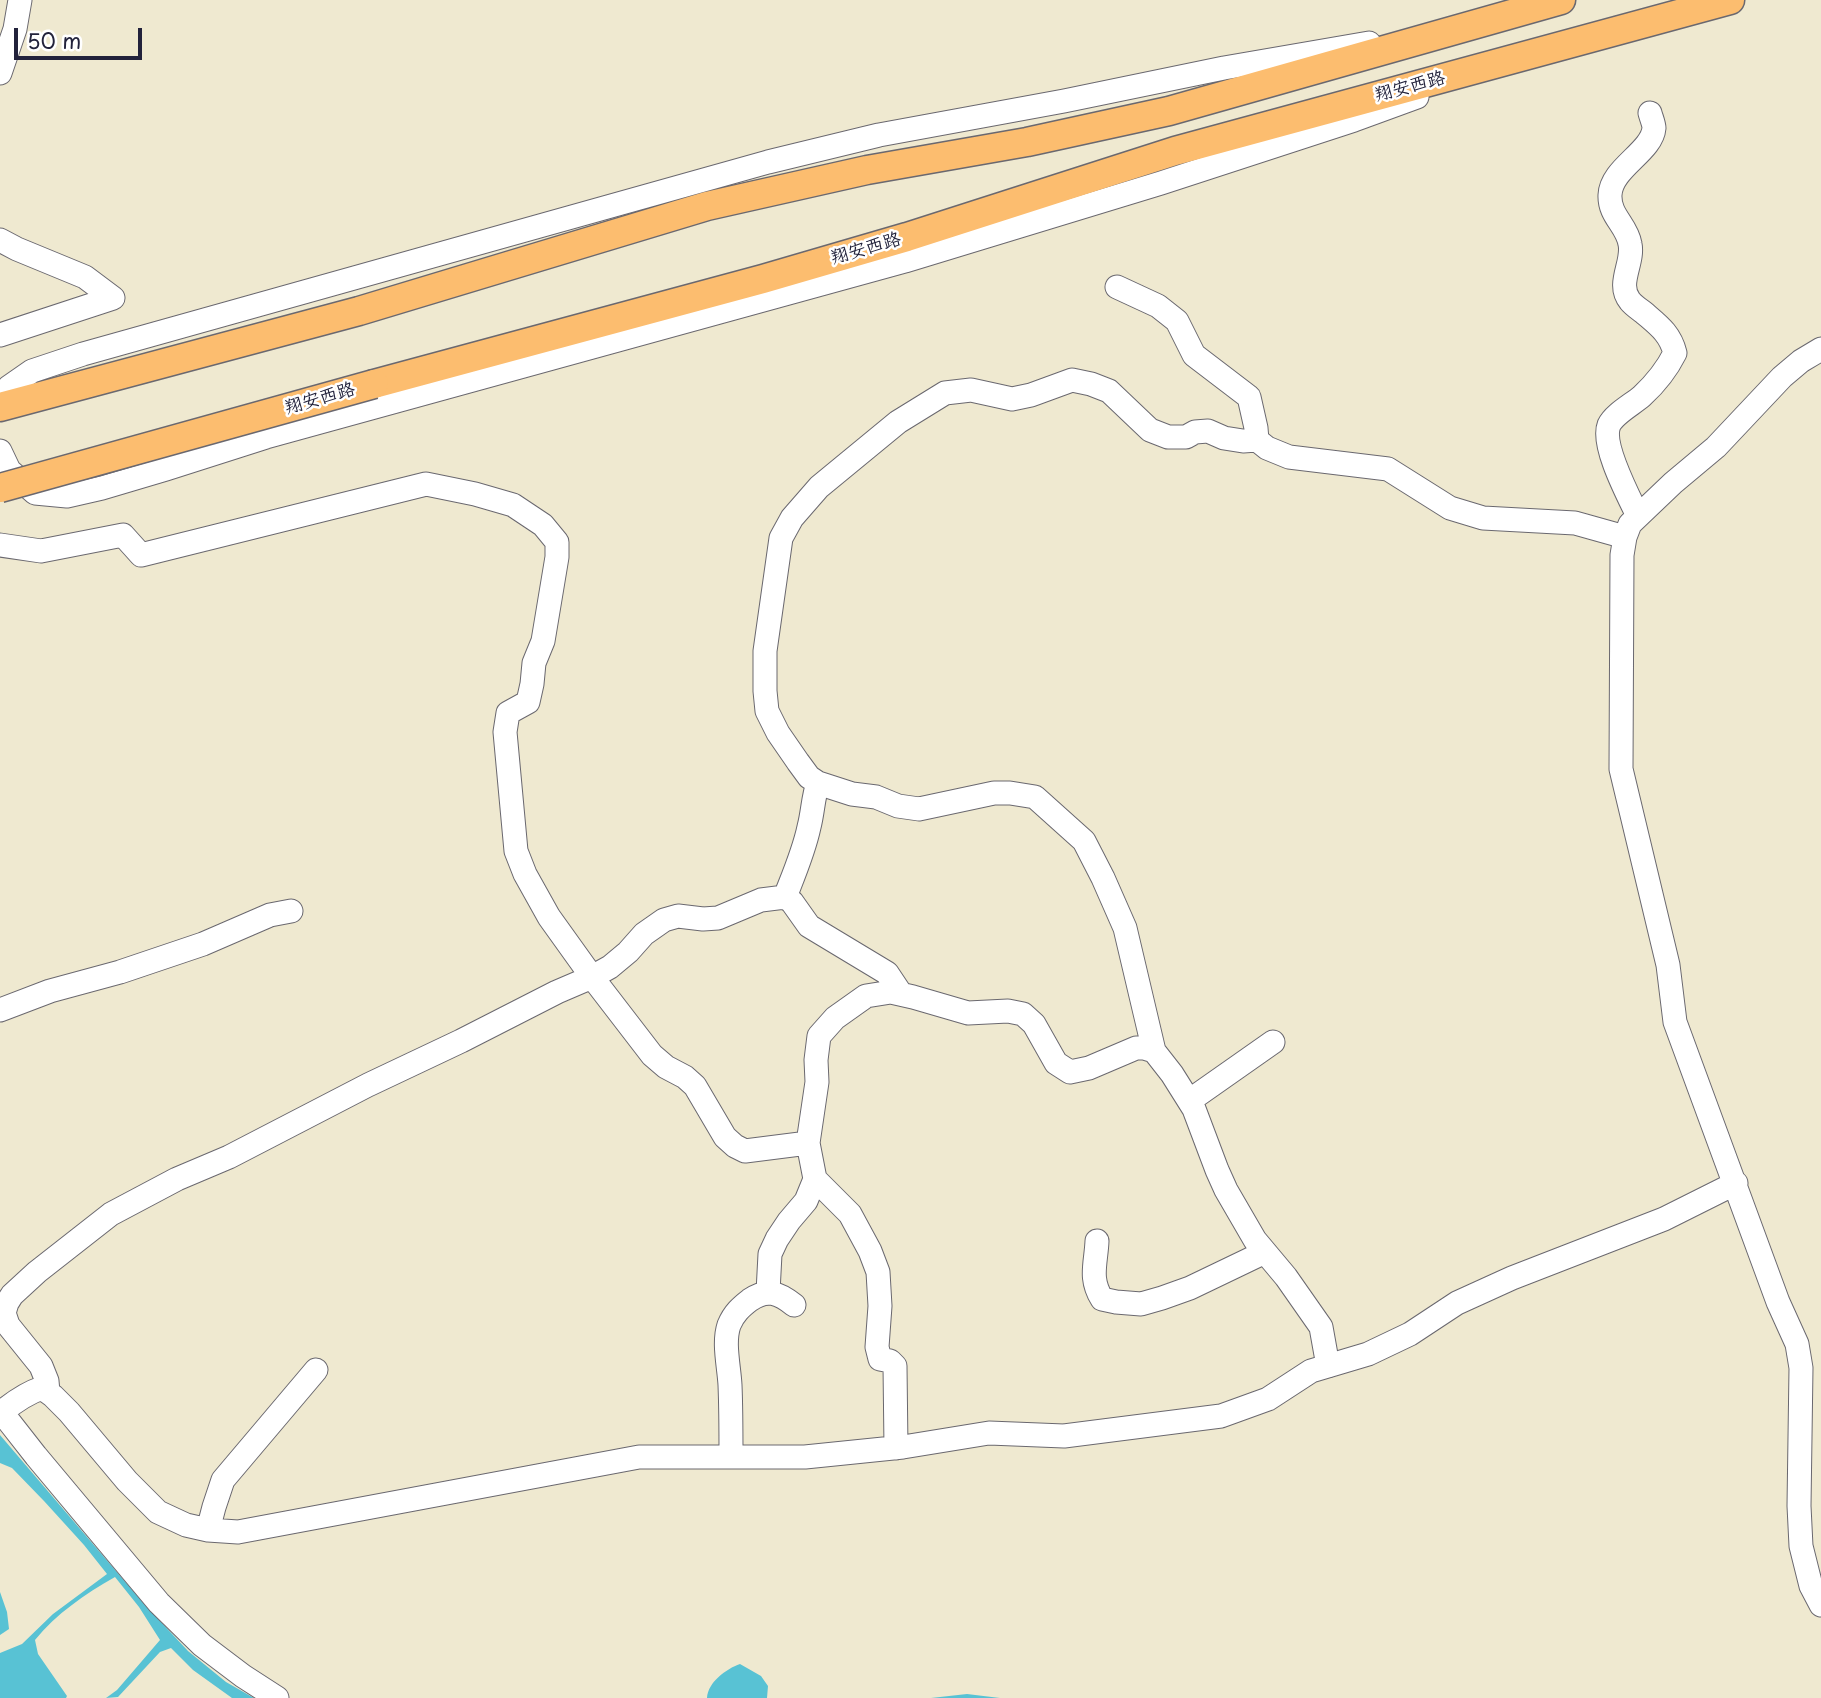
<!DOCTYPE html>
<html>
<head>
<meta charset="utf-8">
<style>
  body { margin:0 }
  #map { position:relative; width:1821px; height:1698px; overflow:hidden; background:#efe9d0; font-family:"Playpen Sans",sans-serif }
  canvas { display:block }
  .scale { position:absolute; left:14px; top:28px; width:128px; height:32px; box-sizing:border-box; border:4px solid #22223b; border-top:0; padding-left:9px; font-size:21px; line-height:24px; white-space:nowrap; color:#22223b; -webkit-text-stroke:5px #fff; paint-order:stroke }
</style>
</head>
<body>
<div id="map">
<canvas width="1821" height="1698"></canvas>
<div class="scale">50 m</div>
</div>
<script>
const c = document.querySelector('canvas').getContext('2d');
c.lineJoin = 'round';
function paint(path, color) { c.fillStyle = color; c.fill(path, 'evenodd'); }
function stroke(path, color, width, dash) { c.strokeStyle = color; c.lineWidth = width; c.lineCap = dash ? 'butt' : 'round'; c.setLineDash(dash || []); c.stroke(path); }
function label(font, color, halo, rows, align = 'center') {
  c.font = font + ' "Playpen Sans","LXGW WenKai TC",sans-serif'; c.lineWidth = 5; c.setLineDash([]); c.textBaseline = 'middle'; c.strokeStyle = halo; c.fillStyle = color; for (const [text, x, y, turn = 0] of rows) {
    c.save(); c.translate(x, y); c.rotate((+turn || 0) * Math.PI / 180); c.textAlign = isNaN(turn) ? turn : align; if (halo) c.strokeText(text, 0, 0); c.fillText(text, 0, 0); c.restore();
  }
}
paint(new Path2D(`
  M0,1435L145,1605L188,1651L226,1682L254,1698H232L193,1670L171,1648L160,1652L118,1697L106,1698L117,1690L160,1640L139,1607L115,1577C85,1594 56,1614 35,1640L38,1654L67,1696L66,1698H0V1653L22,1644L53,1614L107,1574L84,1545L44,1501L12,1468L0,1463Z
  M0,1592L7,1612L9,1629L0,1635Z
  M740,1664L761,1676L768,1686L767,1698H707C708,1682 726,1669 740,1664Z
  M967,1694L1000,1698H931Z`), '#58c2d4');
const minor = new Path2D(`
  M0,73L15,29L20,0
  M0,240L17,249L85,277L113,298L0,335
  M1117,287L1158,306L1177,321L1194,355L1249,397L1256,428L1257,440L1267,448L1289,457L1388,469L1450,508L1483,518L1575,523L1625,537
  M1821,349L1801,361L1782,377L1716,447L1673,483L1630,524L1625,537L1622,555L1621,769L1668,965L1675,1022L1778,1302L1797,1344L1801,1368L1799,1506L1801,1546L1811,1586L1821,1605
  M0,401L9,387L32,371L83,354L768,162L879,135L1064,101L1224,68L1369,43
  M0,451L9,470L35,493L67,496L102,488L166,469L266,437L905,261L1161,183L1354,120L1417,97
  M1638,516C1629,497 1601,445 1609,425C1614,414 1633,404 1642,396C1655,384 1667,369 1675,353C1670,333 1658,325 1643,312C1639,309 1633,305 1630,301C1616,284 1634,263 1630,244C1627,225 1609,216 1610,195C1611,168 1652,152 1654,128C1654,124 1651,117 1650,113
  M0,545L41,551L123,535L141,555L426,484L475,494L513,505L543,525L557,542V557L543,641L534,663L532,684L528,702L508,713L505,732L516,851L525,874L549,917L592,977L652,1055L666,1067L685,1077L695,1086L725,1137L735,1146L745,1151L808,1143
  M785,897C794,874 804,851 809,827C813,812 813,797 818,783
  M0,1010L50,991L120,972L203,944L270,915L291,911
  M1154,1051L1125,928L1103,878L1084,841L1035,797L1010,793H994L919,809L898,806L876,797L852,794L818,783L809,777L798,762L778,733L767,711L765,691V651L781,538L792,518L819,487L898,422L945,393L971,390L1012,399L1031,395L1072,380L1091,384L1109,391L1150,430L1168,437H1186L1195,432L1208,431L1224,438L1243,441L1257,440
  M1189,1101L1273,1042
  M815,1179L850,1214L870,1251L878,1272L880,1306L877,1347L880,1359L890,1361L895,1366L896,1448
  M1097,1241C1096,1264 1089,1278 1102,1299L1116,1302L1141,1304L1162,1298L1190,1288L1265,1252
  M768,1292L770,1254L777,1239L789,1221L806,1201L815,1179L808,1143L817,1082L816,1060L819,1036L835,1018L866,996L891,992L913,997L968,1013L1008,1011L1023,1014L1034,1024L1056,1063L1070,1072L1089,1068L1136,1048H1144L1154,1051L1172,1074L1194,1109L1217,1170L1226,1190L1255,1240L1286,1277L1321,1327L1328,1366
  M48,1392L47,1381L41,1366L8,1325L4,1313L7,1303L12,1295L37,1272L111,1214L177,1179L229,1157L368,1085L461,1041L557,992L592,977L610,967L628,952L644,934L664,920L678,916L703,919L718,918L761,900L785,897L792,902L809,926L887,973L901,994
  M0,1410L36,1456L159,1603L202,1645L243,1676L277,1698
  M2,1412C14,1402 27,1393 42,1388L53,1396L69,1412L127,1481L158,1512L186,1525L208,1530L238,1532L639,1457H805L903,1447L989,1433L1064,1436L1221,1416L1268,1399L1311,1371L1368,1354L1410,1334L1457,1303L1512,1278L1664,1219L1736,1183
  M731,1456C731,1433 731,1409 730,1385C729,1366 723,1343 729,1325C734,1313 741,1307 750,1300C767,1288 779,1293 794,1305
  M208,1530L214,1507L223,1480L316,1370`);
const major = new Path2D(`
  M374,384L763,279L907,237L1175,151L1730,0
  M0,407L359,311L707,206L867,170L1027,142L1169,111L1561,0`);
stroke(minor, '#6a686f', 25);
stroke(major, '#6a686f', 31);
stroke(minor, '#fff', 23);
stroke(major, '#fcbd6f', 28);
const majorBridge = new Path2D(`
  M0,488L374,384`);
stroke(majorBridge, '#6a686f', 31, []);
stroke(majorBridge, '#fcbd6f', 28);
label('18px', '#22223b', '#fff', [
  ["翔安西路",1410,87,-15],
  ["翔安西路",866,249,-16],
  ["翔安西路",320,399,-16]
]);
</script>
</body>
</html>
